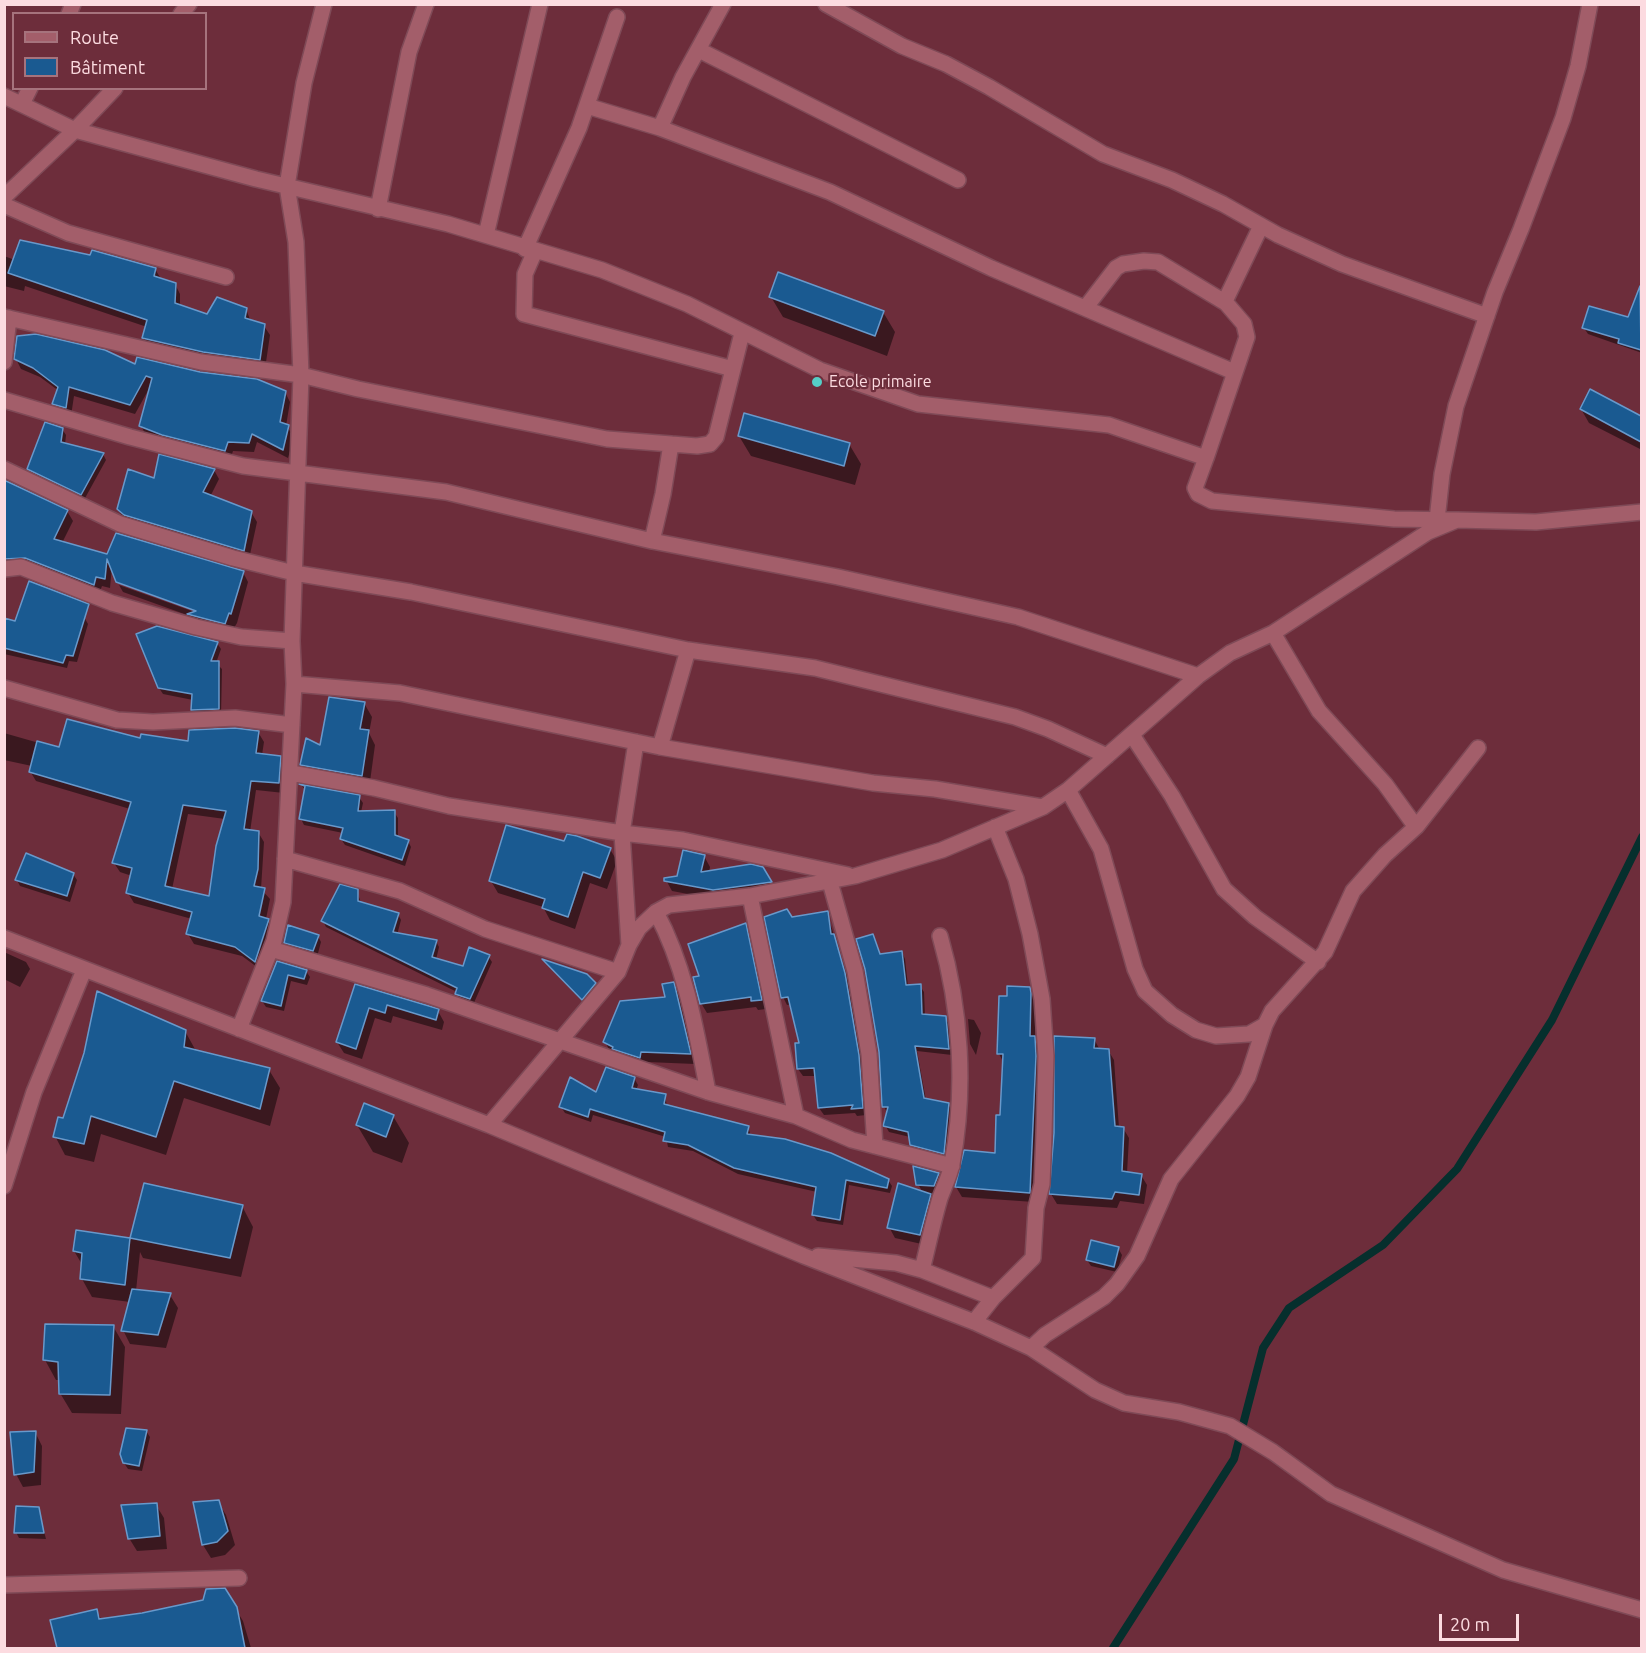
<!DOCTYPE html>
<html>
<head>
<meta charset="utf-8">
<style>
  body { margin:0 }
  #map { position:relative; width:1646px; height:1653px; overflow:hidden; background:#6d2d3b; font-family:Ubuntu,sans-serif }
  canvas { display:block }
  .frame { position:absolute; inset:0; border:6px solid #fcdbe0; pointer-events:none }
  .legend { position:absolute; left:12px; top:12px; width:195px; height:78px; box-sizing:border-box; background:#6d2d3b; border:2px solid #a6737d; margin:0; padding:8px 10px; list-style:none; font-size:18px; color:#fcdbe0 }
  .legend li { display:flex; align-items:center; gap:12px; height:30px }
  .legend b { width:30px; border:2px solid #a6737d }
  .scale { position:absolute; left:1439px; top:1614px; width:80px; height:27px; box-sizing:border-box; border:3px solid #fcdbe0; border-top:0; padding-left:8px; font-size:18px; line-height:21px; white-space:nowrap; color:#fcdbe0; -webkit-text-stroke:4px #6d2d3b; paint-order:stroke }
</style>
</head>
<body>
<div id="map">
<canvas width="1646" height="1653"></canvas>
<div class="frame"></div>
<ul class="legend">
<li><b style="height:8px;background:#a35e6a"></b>Route</li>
<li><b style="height:16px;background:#1a5a91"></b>Bâtiment</li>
</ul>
<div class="scale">20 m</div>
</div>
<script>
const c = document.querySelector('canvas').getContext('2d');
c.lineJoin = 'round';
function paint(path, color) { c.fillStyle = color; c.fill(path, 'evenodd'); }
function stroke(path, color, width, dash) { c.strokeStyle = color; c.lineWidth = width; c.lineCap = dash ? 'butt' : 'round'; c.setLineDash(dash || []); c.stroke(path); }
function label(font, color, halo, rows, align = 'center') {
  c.font = font + ' Ubuntu,sans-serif'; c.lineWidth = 4.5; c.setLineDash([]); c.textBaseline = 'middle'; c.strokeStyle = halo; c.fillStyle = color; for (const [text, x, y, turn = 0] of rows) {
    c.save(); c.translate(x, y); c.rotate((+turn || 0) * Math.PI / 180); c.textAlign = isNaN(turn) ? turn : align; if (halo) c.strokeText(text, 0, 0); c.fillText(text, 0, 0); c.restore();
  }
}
paint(new Path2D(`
  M4,256L15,260L155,269L161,279L175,284L180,294V307L208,316L246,309L251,322L264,326L270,335L265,369L149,348L143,338L147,327L25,286L24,291L4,286Z
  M771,297L883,312L895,332L887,356L783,317Z
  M1590,308L1642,322V353L1588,334L1584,328Z
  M16,359L136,366L285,392L290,402L286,426L294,436L288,458L257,442L254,452L233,451L230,460L146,435L141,426L150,387L135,414L74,396L71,416L59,413L54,404L59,391L40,377L21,369Z
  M1590,391L1641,418L1640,449L1589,423L1581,409Z
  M62,429L66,435L65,445L103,454L106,460L84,500L32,475L29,469Z
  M739,436L849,444L861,464L855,485L751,456Z
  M214,470L219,479L210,497L251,512L257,522L249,559L124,519L118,509L155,480Z
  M4,481L67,511L73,521L62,543L108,556L243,572L248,582L237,623L231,633L195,624L190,616L123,592L119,585L203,615L204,612L112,567L110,588L102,586L99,594L6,564Z
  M84,617L88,624L77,662L69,661L67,668L4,654V620L16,622Z
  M217,643L221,649L216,663L222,669L221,715L196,716L192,710L193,700L163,694L159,688Z
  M364,703L372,717L369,733L375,745L369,789L309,778L301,764Z
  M258,732L264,742L262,755L280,757L285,767L284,793L256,790L250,832H258L264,842L261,889L270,899L266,919L274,930L261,970L242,956L194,944L188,934L192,919L134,903L128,893L132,876L120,872L114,863L130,809L36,781L30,771L32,766L4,760V733L60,749L142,740L190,743ZM188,814L225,819L210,898L172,889Z
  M302,786L359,797L363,803L361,812H394L398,818V838L408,841L411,847L405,866L345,845L341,839L343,833L304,825L301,819L306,791Z
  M565,843L610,849L617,861L607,889L590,883L575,929L550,920L543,907L498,893L491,881Z
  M704,856L710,867L709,873L762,868L776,892L720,900L672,891L666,880L679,878Z
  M73,874L77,880L70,902L20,886L17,880Z
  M357,891L361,903L398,914L401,920L397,935L436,941L439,947L436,960L464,967L488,956L492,962L473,1005L460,1000L457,992L326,927L323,921Z
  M827,913L849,982L863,1064L866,1115L857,1116L855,1113L824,1115L819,1108L816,1076H803L798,1069L800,1044L791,1004L787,1005L783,997L791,919Z
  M745,925L750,935L766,1009L758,1010L756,1007L707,1013L701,1003V977Z
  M318,936L321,942L317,957L289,949L285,942Z
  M873,936L881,955L902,952L905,959L908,986H920L924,992L925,1016L945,1018L949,1024L952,1055L917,1051L926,1100L948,1104L952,1111L947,1159L915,1151L910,1137L889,1132L885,1125L888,1114L884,1107Z
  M4,952L26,962L30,969L20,987L4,979Z
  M545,962L594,984L598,991L586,1005Z
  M278,963L306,971L310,977L307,985L291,981L284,1011L266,1007L262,1001Z
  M673,983L679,994L695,1064L647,1062L645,1068L611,1053L605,1042L667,998Z
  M356,986L438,1011L444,1022L442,1030L393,1016L391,1023L375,1018L362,1059L344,1053L337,1042Z
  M1029,988L1036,1004L1035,1039L1039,1047L1034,1202L962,1197L956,1187L965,1151L996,1155L1002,1117L1004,1063L999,1054L1008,998Z
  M968,1019L974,1020L981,1033L976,1055L970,1044Z
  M185,1031L196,1051L269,1070L280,1088L270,1126L184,1098L166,1155L101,1134L94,1162L65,1155L55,1136L64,1120Z
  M1094,1039L1100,1050H1108L1114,1060L1119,1128H1123L1129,1138L1127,1173L1141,1175L1147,1185L1144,1204L1120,1201L1117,1208L1057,1204L1051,1194Z
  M634,1078L638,1085L636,1090L665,1096L667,1106L748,1127L751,1136L888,1180L892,1186L890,1193L849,1185L843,1225L817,1221L813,1215L817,1192L738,1174L693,1151L668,1147L666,1137L593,1115L591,1122L565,1113L561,1107Z
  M393,1116L409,1143L402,1163L373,1152L357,1125Z
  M938,1174L945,1186L941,1197H931L936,1206L926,1245L895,1238L889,1227L923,1193L918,1184Z
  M146,1185L242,1206L253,1227L241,1277L143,1258L140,1252L136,1291L170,1295L178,1308L166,1348L130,1344L123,1330L130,1302L92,1297L82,1279L83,1266L74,1251L77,1231L131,1240Z
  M1118,1248L1122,1255L1117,1272L1091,1266L1087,1260Z
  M113,1326L125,1347L121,1414L72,1413L60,1393V1380H56L45,1360Z
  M146,1431L150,1437L142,1471L128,1469L124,1463Z
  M35,1432L42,1446L41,1485L23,1487L16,1474Z
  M218,1502L226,1515L235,1545L225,1555L211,1558L203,1545Z
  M156,1505L164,1518L167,1549L137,1551L129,1538Z
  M38,1508L46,1539L19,1538L16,1532Z
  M204,1601L235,1608L243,1621L251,1648H58L52,1621L96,1611L102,1620Z`), '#0007');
stroke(new Path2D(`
  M1113,1648L1234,1459L1263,1348L1289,1308L1383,1245L1457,1169L1552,1020L1642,837`), '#062f2d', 8);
const building = new Path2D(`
  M20,240L90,255L92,250L156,268L154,276L176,283L175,303L207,314L217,297L247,308L245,318L265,324L260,360L203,352L142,338L147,320L8,273Z
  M778,272L884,311L875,336L769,297Z
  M1640,286L1641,350L1618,343L1619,339L1582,328L1589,306L1628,317Z
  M36,334L105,350L135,364L137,357L200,372L257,379L286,391L280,422L289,425L283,450L252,434L249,443L228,442L225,451L162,435L139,426L152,378L146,376L130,405L69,387L66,408L52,404L58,387L33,368L14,359L17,336Z
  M1590,389L1641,416V442L1580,409Z
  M744,413L850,443L844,466L738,436Z
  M45,422L63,428L61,442L104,453L81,495L27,469Z
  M159,454L215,469L203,492L252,511L244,551L124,515L117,509L128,469L154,478Z
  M4,480L68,510L54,539L107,554L116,533L244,571L231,614L229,613L225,624L187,614L196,611L116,582L107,559L105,579L96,577L94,585L25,558L4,559Z
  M29,581L89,604L73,656L66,655L63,663L4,648V618L15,621Z
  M157,626L218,642L211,661H219V709L191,710L192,694L158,688L136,634Z
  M329,697L365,702L360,729L369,730L362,776L300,765L306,738L320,745Z
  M67,719L140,738L141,734L188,741L189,730L235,728L259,731L256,753L281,756L279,783L251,781L244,829L259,831L258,869L254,886L265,888L259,916L269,919L255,962L235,947L186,934L192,912L126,893L132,868L112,863L131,802L29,772L37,741L59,747ZM183,805L226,811L216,846L209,896L165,886Z
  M299,784L360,795L358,811L395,810V835L409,840L402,860L340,839L343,828L299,819L305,786Z
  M506,825L564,841L567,834L577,836L611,848L600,878L583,872L568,917L542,908L545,899L489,881Z
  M683,850L705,855L701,872L751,864L763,867L772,882L713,890L664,881V878L677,876Z
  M26,853L74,873L67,896L15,880Z
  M340,884L358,889V901L399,913L393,932L437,940L432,957L463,966L469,947L490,955L470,999L455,994L457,988L321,921Z
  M787,909L792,917L828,911L831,934H834L845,973L859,1055L863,1108L851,1109L853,1105L818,1108L814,1068L797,1069L795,1043H799L788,997L781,998L764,917Z
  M746,923L762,1000L751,1001V997L700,1004L693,977L699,976L688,944Z
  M288,925L319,935L313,951L284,943Z
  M873,934L880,954L902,951L906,985L921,984L922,1014L946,1016L949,1049L915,1046L924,1098L949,1103L944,1154L910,1145L908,1132L883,1126L888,1107H882L879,1052L865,969L856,939Z
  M542,959L587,974L596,983L582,1000Z
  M277,961L307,970L304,979L288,975L281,1006L261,1001Z
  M674,982L691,1054L641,1052L640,1058L612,1049L613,1047L603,1042L620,1001L665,997L662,984Z
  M355,984L439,1009L436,1020L387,1005L385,1013L369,1008L356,1049L336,1042Z
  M1007,986L1030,987L1031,993L1030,1036H1035L1036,1056L1030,1193L955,1187L964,1150L995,1153L996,1115H1000L1003,1054H997L999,996H1007Z
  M97,991L186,1030L184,1047L270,1068L260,1109L174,1081L156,1137L91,1116L84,1144L53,1137L58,1117L63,1118L84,1053Z
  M1054,1036L1095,1038L1094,1048L1109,1049L1115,1126L1124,1127L1122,1171L1142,1174L1139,1195L1115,1192L1112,1199L1049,1194L1054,1133Z
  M606,1067L635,1077L632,1088L666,1094L664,1104L749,1126L747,1134L785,1139L831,1153L889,1179L887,1188L846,1180L840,1220L812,1215L816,1187L734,1168L688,1145L663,1141L665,1132L590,1109L588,1117L559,1107L570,1077L596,1092Z
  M364,1103L394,1115L386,1137L356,1125Z
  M913,1166L939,1173L934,1186L916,1185Z
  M144,1183L243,1205L230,1258L130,1238Z
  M898,1183L931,1194L920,1235L887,1228Z
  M76,1230L130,1238L125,1285L80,1279L82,1253L73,1251Z
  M1091,1240L1119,1247L1114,1267L1086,1260Z
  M132,1289L171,1293L158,1335L121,1331Z
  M45,1324L114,1325L110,1395L59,1394L58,1362L43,1360Z
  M126,1428L147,1430L139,1466L123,1463L120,1454Z
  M36,1431L34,1472L14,1475L10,1432Z
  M219,1500L228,1531L217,1542L202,1545L193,1502Z
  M157,1503L160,1536L128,1539L121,1505Z
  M16,1506L39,1507L44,1533H14Z
  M225,1588L237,1607L245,1648H57L50,1620L97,1609L99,1619L142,1613L203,1600L206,1589Z`);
paint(building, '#1a5a91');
stroke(building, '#6899cb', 1.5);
const street = new Path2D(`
  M826,4L902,46L946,64L989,87L1103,154L1172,180L1223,204L1278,235L1342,264L1487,316
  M69,14L73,4
  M181,14L189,4
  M699,50L958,180
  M4,96L75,130L256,179L448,224L602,270L687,304L820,370L918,404L1109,425L1206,458L1195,488L1198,494L1212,501L1394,519L1457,520
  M22,104L30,88
  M587,106L660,128L830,192L991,268L1234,372
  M660,128L683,77L723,4
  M4,197L75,130L115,88
  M4,205L68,233L226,277
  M378,209L409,52L426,4
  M486,235L540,4
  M525,249L579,128L617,17
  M535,251L525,274L524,314L733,369
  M1086,307L1116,268L1123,264L1144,261L1158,262L1226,303
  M4,317L201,362L301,375L358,389L607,439L697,446L710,444L716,437L742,333
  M4,362L9,318
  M4,400L130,437L243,466L446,492L652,541L838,577L1018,617L1198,676
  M1206,458L1247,337L1244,324L1226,303V299L1261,226
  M4,469L120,524L233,558L294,573L411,592L688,650L815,668L1015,717L1048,729L1107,756
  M1437,520L1442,474L1456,406L1495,292L1521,229L1563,118L1578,66L1590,4
  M652,541L663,494L671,444
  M4,569L21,567L112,603L196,627L241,637L292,641
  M1273,633L1319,711L1385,784L1416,827
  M294,684L400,693L660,747L873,783L935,789L1042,807
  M4,688L117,720L153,722L235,718L292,725
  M1132,735L1172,796L1224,889L1255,917L1318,962
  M660,747L688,650
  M291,773L374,788L449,806L622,833L683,840L848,875
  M1068,790L1101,849L1135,969L1145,991L1172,1015L1196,1030L1216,1036L1249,1034L1265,1025
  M285,859L400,891L485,929L618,972
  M830,882L855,971L869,1054L875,1146
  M750,896L796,1116
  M656,912C686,968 696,1030 708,1092
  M4,938L489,1125L804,1256L974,1322L1031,1348L1095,1390L1124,1403L1179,1412L1230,1426L1273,1452L1331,1494L1503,1570L1642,1610
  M629,945L622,833L636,742
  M271,949L427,995L708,1092L796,1116L852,1140L952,1166
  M239,1029L274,941L283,902L294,684L292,641L301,375L296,242L287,186L304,83L324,4
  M489,1125L618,972L629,945L639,928L656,912L669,905L750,896L855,876L942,850L1043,807L1068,790L1198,676L1230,653L1273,633L1428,532L1457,520L1536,522L1642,512
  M4,1186L34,1092L84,970
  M818,1256L896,1263L922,1270L993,1298L974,1322
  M922,1270C928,1246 933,1222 940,1198C944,1187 950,1175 952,1164C966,1090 961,1008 940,936
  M993,1298L1033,1258L1036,1208L1042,1184L1044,1133L1046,1056L1042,999L1030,934L1016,879L995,827
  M1031,1348L1045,1335L1104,1297L1117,1284L1137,1256L1171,1179L1237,1096L1248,1077L1265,1025L1272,1011L1325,952L1353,891L1385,855L1417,826L1478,748
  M4,1585L239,1578`);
stroke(street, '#7f4a57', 18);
stroke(street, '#a35e6a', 15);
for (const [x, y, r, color] of [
  [817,382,6,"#55cec6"]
]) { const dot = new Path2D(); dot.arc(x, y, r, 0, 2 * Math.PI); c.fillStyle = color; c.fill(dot); stroke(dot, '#6d2d3b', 2); }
label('16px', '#fcdbe0', '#6d2d3b', [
  ["Ecole primaire",829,382]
], 'left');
</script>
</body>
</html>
